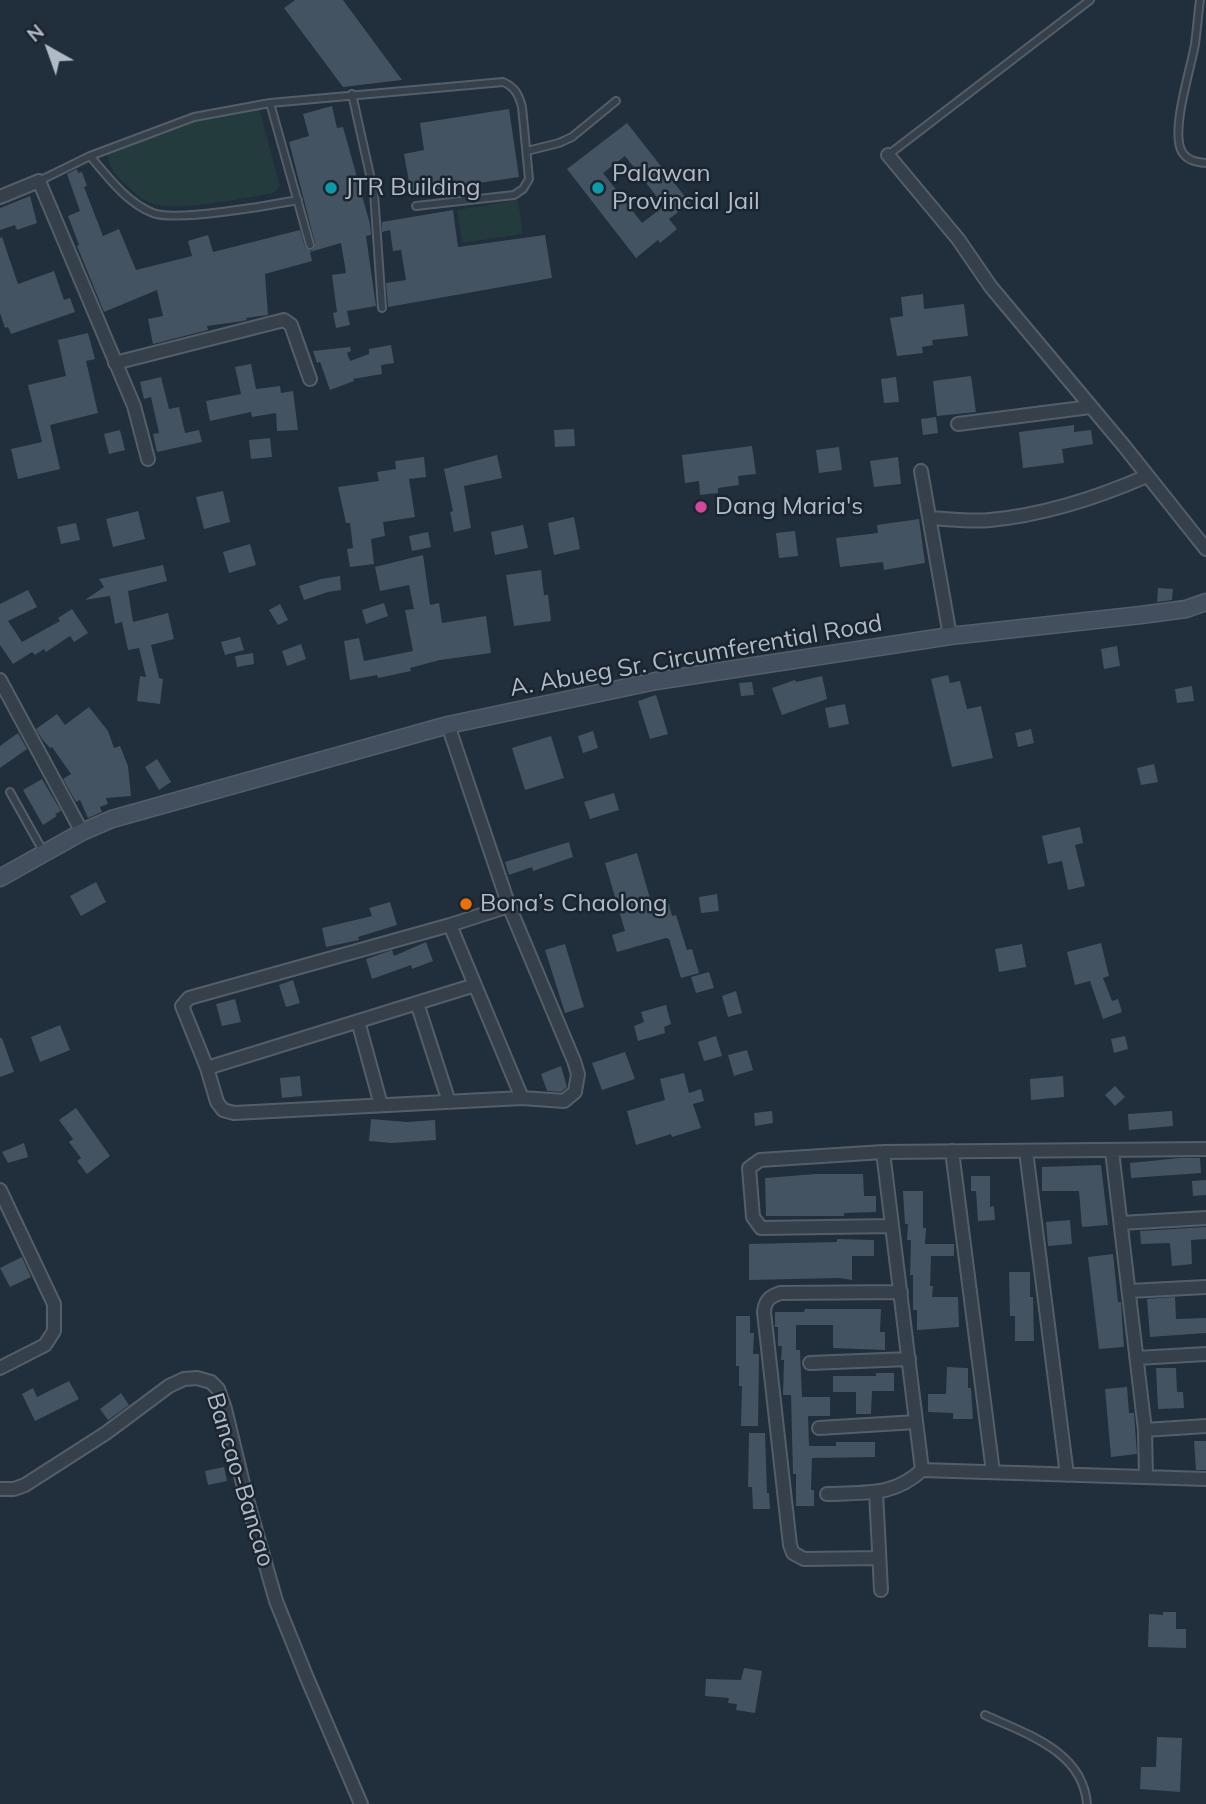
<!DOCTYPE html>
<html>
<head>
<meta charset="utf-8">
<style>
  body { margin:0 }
  #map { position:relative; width:1206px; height:1804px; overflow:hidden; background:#212e3b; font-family:Mulish,sans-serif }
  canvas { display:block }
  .north { position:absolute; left:14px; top:14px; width:70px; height:70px; -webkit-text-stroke:5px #1a2530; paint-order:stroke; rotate:320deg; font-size:19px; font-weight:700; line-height:28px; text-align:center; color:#b0bbc7 }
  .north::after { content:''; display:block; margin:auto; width:24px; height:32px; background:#b0bbc7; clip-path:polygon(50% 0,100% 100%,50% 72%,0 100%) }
</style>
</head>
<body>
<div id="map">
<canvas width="1206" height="1804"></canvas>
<div class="north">N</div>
</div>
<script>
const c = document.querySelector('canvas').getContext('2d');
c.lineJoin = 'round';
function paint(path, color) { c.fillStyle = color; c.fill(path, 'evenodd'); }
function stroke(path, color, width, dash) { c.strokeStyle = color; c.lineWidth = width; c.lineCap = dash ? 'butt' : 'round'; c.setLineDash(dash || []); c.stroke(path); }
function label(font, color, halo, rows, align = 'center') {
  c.font = font + ' Mulish,sans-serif'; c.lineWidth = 5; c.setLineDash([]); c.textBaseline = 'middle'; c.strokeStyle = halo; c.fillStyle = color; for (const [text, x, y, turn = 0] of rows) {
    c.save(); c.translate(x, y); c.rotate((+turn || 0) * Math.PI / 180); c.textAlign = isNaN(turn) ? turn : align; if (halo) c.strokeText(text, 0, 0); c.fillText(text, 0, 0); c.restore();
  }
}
paint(new Path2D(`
  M258,104L280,186L273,193C245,198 172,214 148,202C139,198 130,188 122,181C112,171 106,163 108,148L196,112Z
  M518,200L523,234L462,243L457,210Z`), '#233b3c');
paint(new Path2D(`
  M295,0H343L402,80L343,87L284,8Z
  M332,106L337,128L343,127L370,224L371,235L366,236L376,306L347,311L350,325L336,328L333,313L337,312L332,275L346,273L341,243L310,252L312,261L265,274L268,315L246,318L247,320L243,321L207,326L208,330L153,344L148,319L163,316L157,290L104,312L77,246L79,245L68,216L80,211L67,174L77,169L78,173L82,172L87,186L84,187L103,236L119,229L136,270L192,256L188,241L208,235L213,252L300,230L305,247L311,251L314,248L315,243L289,142L309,136L303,114Z
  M509,109L519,177L411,193L404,154L424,150L420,123Z
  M627,123L690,203L669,219L677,229L660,243L658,240L636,258L567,169ZM625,156L664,206L642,223L603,173Z
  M30,196L37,223L17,230L15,225L0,230V208Z
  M453,210L458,247L545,235L552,278L388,307L386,283L406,280L401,250L393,251L390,230L382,232V222Z
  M2,237L18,284L54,271L64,300L70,298L75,312L11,334L8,327L5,328L0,313V238Z
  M923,294L924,309L964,304L968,336L932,340L933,345L922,347L923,353L897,356L890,318L903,316L901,297Z
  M88,333L95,359L86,361L98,413L50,425L60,469L18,479L11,449L42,442L28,385L66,376L58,340Z
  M391,345L394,363L381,365L382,374L353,379L354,381L330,390L320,362L317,363L313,351L350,347L351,351L347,353L350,361L369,354V349Z
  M251,364L256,389L280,386L281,393L293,391L298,430L277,431L276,413L252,417L251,412L210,421L206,401L241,394L235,367Z
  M971,376L976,412L937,416L933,381Z
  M161,377L169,409L179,407L185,433L199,430L202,442L157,452L153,434L159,433L151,397L144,399L140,382Z
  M896,377L899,402L884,403L881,379Z
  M936,417L938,433L923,435L921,419Z
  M1074,425V432L1091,430L1093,444L1062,449L1064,463L1023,468L1019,432Z
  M574,429L575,446L555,447L554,430Z
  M120,430L125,450L109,454L104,434Z
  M270,438L272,457L251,459L249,440Z
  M752,446L756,474L738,476L739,485L718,488V493L700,495L699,481L685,483L682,455Z
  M839,447L842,470L819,473L816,450Z
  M497,455L502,478L464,486L471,528L454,532L450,512L453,511L444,469Z
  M424,457L426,477L409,479L415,517L383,522L385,536L371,539L374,564L350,567L347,549L353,548L350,523H346L338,487L379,481L377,472L396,469L395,461Z
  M898,457L901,484L874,487L870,461Z
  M223,491L230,522L204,529L196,497Z
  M138,511L145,539L113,547L106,519Z
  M574,517L580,549L554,555L548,523Z
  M919,519L925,563L884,570L883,562L840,567L836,538L878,533L877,525Z
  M76,523L80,540L61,544L57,527Z
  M523,525L528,548L495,555L491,532Z
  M795,531L798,556L779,558L776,533Z
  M428,532L431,547L412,551L409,536Z
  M250,544L256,565L229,573L223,552Z
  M423,555L430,605L439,603L442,623L486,616L491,653L440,660L410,668L411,671L378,678L377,675L350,680L344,641L359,638L364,661L413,651L405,610L414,609L409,585L380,591L375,567Z
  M163,565L167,581L128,591L133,622L168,613L174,639L151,645L159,678L163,679L160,704L137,701L140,676L146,677L139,648L128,650L122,622L115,624L110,596L85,600L104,587L99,579Z
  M541,570L544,595H548L551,621L514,626L506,575Z
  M340,576L341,590L328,592L304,600L299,586L321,579Z
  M1158,588L1173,589L1172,600L1157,602Z
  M28,590L37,607L8,621L22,642L60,621L58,618L72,609L88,633L74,642L70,636L46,652L44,649L35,655L32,652L13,664L0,645V604Z
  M384,603L388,616L366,624L362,610Z
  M280,604L288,620L278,625L269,610Z
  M240,637L244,650L225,655L221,642Z
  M301,644L306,659L287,666L282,651Z
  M1117,646L1120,666L1104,669L1101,649Z
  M253,653L254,664L237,667L235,656Z
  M948,675L950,683L960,681L967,709L981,706L993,758L952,767L931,679Z
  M822,676L827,699L782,715L772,688L795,680L796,682Z
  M752,682L754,695L741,696L739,683Z
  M1192,686L1194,701L1177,703L1175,689Z
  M656,695L668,734L650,739L638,701Z
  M845,704L849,724L829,728L825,708Z
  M89,707L108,731L114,748L120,746L128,766L131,796L106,798L108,804L100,807L102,812L88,818L80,800L76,802L63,779L71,774L52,747L50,748L42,739L36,729L57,714L65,725Z
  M1031,729L1034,743L1018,747L1015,733Z
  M593,731L598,748L583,753L578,736Z
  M18,733L27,749L0,768V746Z
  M551,736L564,778L525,790L512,748Z
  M157,759L171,782L159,790L145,767Z
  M1154,764L1158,782L1141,785L1137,768Z
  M42,779L61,811L55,814L57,816L43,825L23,790Z
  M614,793L619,810L590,819L584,802Z
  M1080,827L1083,843L1075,845L1085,886L1068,890L1062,861L1048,864L1042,836Z
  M569,842L573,857L533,871L532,867L509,875L505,862Z
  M637,853L653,909L669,904L672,916L676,915L687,950L692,949L699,973L681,978L669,939L666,938L617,952L612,935L625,931L605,863Z
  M96,882L106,902L81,916L70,896Z
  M717,894L719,911L701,913L699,897Z
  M390,902L397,925L358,937L359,940L326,947L322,928L372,916L369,908Z
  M426,942L433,961L412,969L411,965L372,979L366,959L392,950L394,956Z
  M1101,943L1109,976L1103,978L1112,1001L1118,999L1122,1012L1103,1019L1090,981L1075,985L1067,952Z
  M565,944L584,1007L565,1013L545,950Z
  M1022,944L1026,967L999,972L995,949Z
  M709,972L714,988L696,993L691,977Z
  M293,980L300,1003L286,1007L279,985Z
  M736,991L742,1013L728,1017L722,996Z
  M235,999L241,1022L222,1026L216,1004Z
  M666,1005L671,1024L664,1027L665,1033L638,1041L634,1026L644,1022L641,1012Z
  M60,1025L70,1050L40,1062L31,1037Z
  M716,1036L722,1056L704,1061L698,1042Z
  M1125,1036L1128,1049L1114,1053L1111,1039Z
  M0,1038H2L14,1072L0,1077Z
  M747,1050L753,1070L734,1076L728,1055Z
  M625,1052L635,1079L602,1090L592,1063Z
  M561,1066L567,1087L561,1092L547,1091L541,1074Z
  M684,1073L689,1093L701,1089L704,1101L693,1104L701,1128L672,1137L671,1134L636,1145L627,1111L665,1100L660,1079Z
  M300,1076L302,1096L282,1098L280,1078Z
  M1063,1076L1064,1097L1031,1100L1030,1079Z
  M1115,1086L1125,1097L1115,1106L1105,1095Z
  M76,1108L110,1156L87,1174L77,1161L81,1158L69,1142L73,1139L59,1120Z
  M772,1111L773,1123L755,1126L754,1113Z
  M1172,1111L1173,1126L1129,1130L1128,1114Z
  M371,1119L407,1122L435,1120L436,1140L392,1143L369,1141Z
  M24,1143L28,1157L8,1163L2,1152Z
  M1180,1158H1200L1201,1173L1131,1178L1130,1163Z
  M1101,1165L1108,1225L1082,1227L1079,1191H1042V1167Z
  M816,1174H863L864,1196H876V1212L844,1213V1216H766L765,1178Z
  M971,1176H990V1207L994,1206L995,1220L978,1221L976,1191H971Z
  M1206,1180V1195L1193,1196L1192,1181Z
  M903,1191H923V1228H926L925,1244H954V1256H931L930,1286H933L932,1297H958L959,1327L917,1330V1310H913V1275H910L911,1240H907L908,1224H905Z
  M1070,1220L1072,1244L1048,1246L1046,1222Z
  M1206,1227V1239L1191,1240L1192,1264L1172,1266L1170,1243L1141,1244L1140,1231Z
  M837,1239L874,1240V1256H852V1280L839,1278L749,1280V1244L837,1242Z
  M1113,1254L1118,1302H1121L1124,1347L1099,1349L1088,1257Z
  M22,1257L31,1277L10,1287L0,1268Z
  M1009,1272H1030V1297H1033L1034,1341H1015V1316H1010Z
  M1175,1297L1176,1319L1206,1318V1333L1150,1337L1147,1299Z
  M805,1309H881L880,1332H885V1350L833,1348V1325H796V1350H800L802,1397H830V1416H808L809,1446H836V1442H875V1457L812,1458L811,1490H814V1506H796V1474H793L791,1395H783L784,1360H781L782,1346H778V1327H775V1312H804Z
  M736,1316H750V1333H754L753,1354H759L758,1426H741L742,1386H739V1366H736Z
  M947,1367L968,1368V1388H971L973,1419H953V1413L928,1412V1394H946Z
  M1156,1368H1176L1177,1392H1183L1184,1408L1158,1409Z
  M876,1373H894V1391H872L871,1414H856V1392H833V1376H876Z
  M69,1381L79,1399L35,1421L22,1394L33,1388L37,1397Z
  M1127,1387L1129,1413H1134L1137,1454L1111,1457L1105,1389Z
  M121,1393L129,1405L108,1420L100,1409Z
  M749,1433H765L767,1493H769L770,1509H753L752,1487H748Z
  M1194,1441H1206V1470H1196Z
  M224,1467L227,1481L208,1485L205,1471Z
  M1163,1612H1176V1629H1186V1648L1148,1647L1149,1614L1163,1615Z
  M744,1668L762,1671L755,1713L736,1710L737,1704L728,1703L729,1698L705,1696L706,1679L741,1680Z
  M1157,1737L1182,1738L1180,1792L1140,1789L1141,1767H1156Z`), '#445362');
const lane = new Path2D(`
  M1200,0C1198,15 1197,29 1195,44C1191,69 1170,131 1182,152C1188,161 1196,162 1206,163
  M352,94L374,193L382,308
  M270,103L310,245
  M527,151L559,143L572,137L616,101
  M888,155L1090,0
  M90,156C108,177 127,203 153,213C175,222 272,205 298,200
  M39,181L90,156L194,117L270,103L503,82C515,87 519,95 522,107L529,179L523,189L514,195L416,206
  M10,792L43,851
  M985,1715C1026,1734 1083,1751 1087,1804`);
const street = new Path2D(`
  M888,155L958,239L991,287L1124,446L1206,549
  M0,197L39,181L134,406L148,459
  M115,363L284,320L291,325L310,379
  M958,424L1090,407
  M921,471L950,636
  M930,518C950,519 970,522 990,520C1043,515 1099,497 1147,476
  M0,680L82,832
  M448,725L509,906L574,1061L578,1074L575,1092L564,1101L522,1098L234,1113L223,1110L217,1102L207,1068L182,1006L189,998L450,925L509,906
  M450,925L522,1098
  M417,1003L449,1102
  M358,1021L381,1105
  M207,1068L475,985
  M952,1151L993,1472
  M1026,1151L1067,1475
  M1112,1151L1145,1430L1146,1477
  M883,1152L922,1470
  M0,1190L54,1304V1331L45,1345L0,1368
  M1121,1223L1206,1218
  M891,1226L761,1228L753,1217L749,1168L760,1160L883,1152L1206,1149
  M1129,1291L1206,1287
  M1137,1358L1206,1354
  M810,1363L909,1359
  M819,1428L916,1422
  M1145,1430L1206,1426
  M0,1489H14L25,1485L106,1433L169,1386L184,1379L197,1378L211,1382L218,1389L225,1409L246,1496L276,1601L307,1678L361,1804
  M876,1492L881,1590
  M827,1494C865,1492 893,1497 922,1470L1206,1479
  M879,1558L804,1559L793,1553L790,1545L764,1312C765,1301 769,1297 780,1293L901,1292`);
const secondary = new Path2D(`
  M0,878L82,832L112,819L448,725L656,681L950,636L1141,615L1186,609L1206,602`);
stroke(lane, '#535e69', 10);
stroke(street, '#535e69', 16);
stroke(secondary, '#535e69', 19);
stroke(lane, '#35404b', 6);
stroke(street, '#35404b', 12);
stroke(secondary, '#434f5e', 16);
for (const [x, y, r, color] of [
  [331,188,7,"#0f9aa8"],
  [598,188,7,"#0f9aa8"],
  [701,507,7,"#d1479c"],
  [466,904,7,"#e8710a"]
]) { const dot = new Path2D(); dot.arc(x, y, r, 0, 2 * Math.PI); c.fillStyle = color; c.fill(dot); stroke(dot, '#1a2530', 2.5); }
label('24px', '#b0bbc7', '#1a2530', [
  ["Palawan",612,174],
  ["Provincial Jail",612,202],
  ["JTR Building",345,188],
  ["Dang Maria's",715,507],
  ["Bona’s Chaolong",480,904]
], 'left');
label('24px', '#b0bbc7', '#1a2530', [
  ["A. Abueg Sr. Circumferential Road",696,656,-10],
  ["Bancao-Bancao",240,1480,73]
]);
</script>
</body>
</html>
